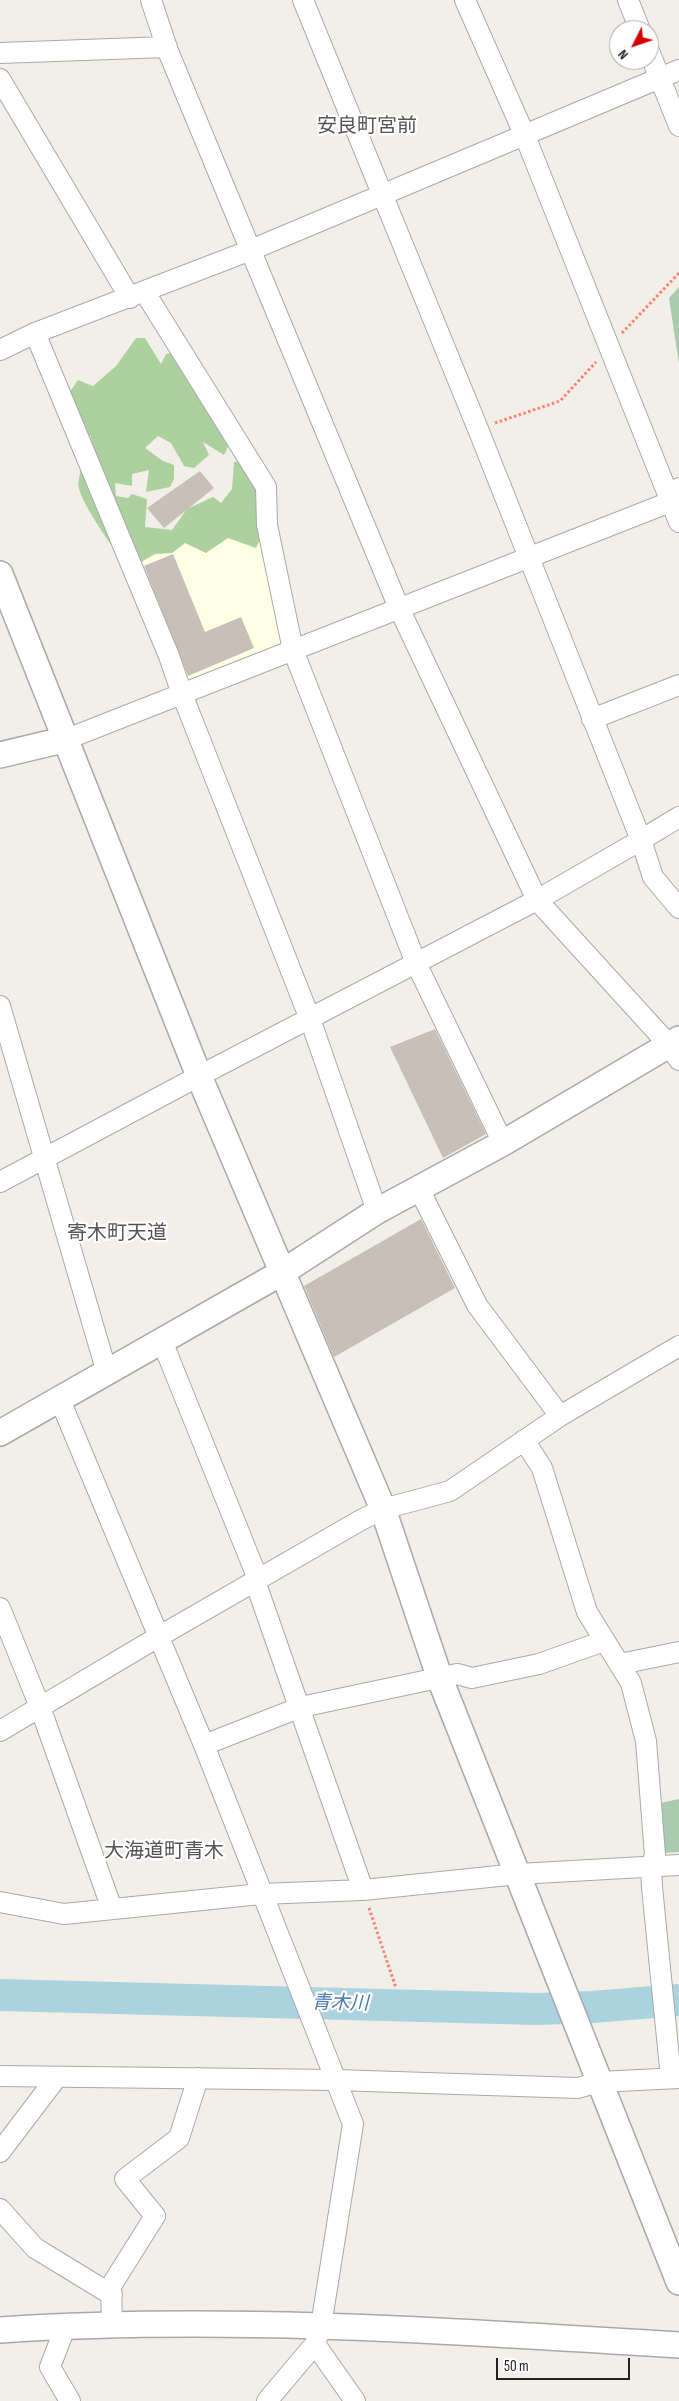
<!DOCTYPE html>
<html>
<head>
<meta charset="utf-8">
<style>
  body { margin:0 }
  #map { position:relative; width:679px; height:2401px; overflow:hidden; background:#f2efe9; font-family:"Sofia Sans Condensed",sans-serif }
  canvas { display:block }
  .north { position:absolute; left:609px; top:20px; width:50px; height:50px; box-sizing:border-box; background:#fff; border:1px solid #a7a7a7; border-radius:50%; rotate:229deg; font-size:14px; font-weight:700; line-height:20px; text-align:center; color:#222 }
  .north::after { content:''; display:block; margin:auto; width:18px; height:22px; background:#d40000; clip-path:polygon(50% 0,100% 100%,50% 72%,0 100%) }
  .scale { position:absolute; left:496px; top:2358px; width:134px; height:22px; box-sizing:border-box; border:2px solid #222; border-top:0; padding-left:6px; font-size:15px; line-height:18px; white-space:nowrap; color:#222; -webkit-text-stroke:4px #fff; paint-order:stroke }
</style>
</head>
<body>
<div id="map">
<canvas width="679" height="2401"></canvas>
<div class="north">N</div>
<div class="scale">50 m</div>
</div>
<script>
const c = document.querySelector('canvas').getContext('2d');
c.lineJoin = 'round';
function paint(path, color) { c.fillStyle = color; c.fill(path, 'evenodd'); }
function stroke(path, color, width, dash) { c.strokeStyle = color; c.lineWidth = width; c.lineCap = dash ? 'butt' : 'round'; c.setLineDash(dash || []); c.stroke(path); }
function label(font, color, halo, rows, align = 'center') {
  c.font = font + ' "Sofia Sans Condensed","Noto Sans JP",sans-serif'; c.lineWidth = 4.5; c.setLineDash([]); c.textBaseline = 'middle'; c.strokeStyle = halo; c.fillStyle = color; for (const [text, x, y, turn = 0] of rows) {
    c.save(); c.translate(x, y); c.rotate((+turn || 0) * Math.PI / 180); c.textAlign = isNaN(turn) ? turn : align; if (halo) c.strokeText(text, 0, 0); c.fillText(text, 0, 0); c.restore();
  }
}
paint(new Path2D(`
  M267,505L293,650L182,694L129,559Z`), '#ffffe5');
paint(new Path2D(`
  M136,338H145L161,364L166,354L181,351L231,441L224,455L203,442L209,455L194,468L184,466L171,443L158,436L145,448L163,461L174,465V479L170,487L146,492L149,470L132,474V486L115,483L116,496L128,498L132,494L147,499L145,527L172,530L187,509L213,497L221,503L232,489L234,462L246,460L259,486L267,525L256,548L228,538L206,553L185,543L172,553L155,554L143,561L135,573C122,563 82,505 79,488C77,483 80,475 81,469C95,459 95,450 90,435L80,439L64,400L78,380L93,386L116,366Z`), '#add19e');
paint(new Path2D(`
  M679,287V364L669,298Z
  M679,1799V1852L662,1853L660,1803Z`), '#aacbaf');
stroke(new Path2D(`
  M0,1995L537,2009L592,2007L679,2000`), '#aad3df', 32);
paint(new Path2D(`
  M200,471L214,488L164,528L147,508Z
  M173,554L205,632L241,617L254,648L188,676L144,566Z
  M435,1029L486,1134L443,1158L390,1047Z
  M421,1219L455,1288L334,1357L304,1286Z`), '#c7bfb8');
const minor = new Path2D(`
  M151,0L168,51L399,608L537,900L669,1045L679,1060
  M465,0L525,136L679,522
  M628,0L640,30
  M649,51L679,126
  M0,53L167,47
  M0,79L130,298
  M144,291L266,487L267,525L293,650L416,963L503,1143
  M35,333L169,656L182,694L310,1019L377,1211
  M0,350L35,333L251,250L679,70
  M592,719L679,685
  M67,739L670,502L679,488
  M679,817L641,840L653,877L679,908
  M0,1006L107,1373
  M0,1182L199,1076L537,900L641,840L478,429L303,0
  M419,1189L477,1305L560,1416
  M162,1341L258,1579
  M60,1400L204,1745L353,2124L321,2326L315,2344L267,2401
  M524,1440L542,1468L587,1612L631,1683L646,1741L655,1855L651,1867L652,1887L671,2078
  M255,1581L363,1890
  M0,1608L40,1707L112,1909
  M620,1664L679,1652
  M0,1731L158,1637L361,1520L383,1509L450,1491L560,1416L679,1346
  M204,1745L301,1707L457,1674L472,1678L539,1664L604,1641
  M0,1902L64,1914L261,1894L363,1890L518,1874L679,1865
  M0,2076L336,2080L578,2088L599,2082L679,2078
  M0,2152L57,2077
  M0,2209L35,2248L112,2295
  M66,2325L50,2367L70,2401
  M112,2325L111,2286L155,2216L125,2179L179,2138L198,2078
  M315,2344L355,2401`);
const tertiary = new Path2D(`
  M0,574L199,1076L383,1509L440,1679L679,2282
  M0,755L67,739
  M0,1433L281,1273L377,1211L503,1143L679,1039
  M0,2330C226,2315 453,2331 679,2345`);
stroke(minor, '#a9a9a9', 22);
stroke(tertiary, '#a9a9a9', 28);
stroke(new Path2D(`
  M622,333L679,273
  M495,423L560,401L596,362
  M369,1908L396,1988`), '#fa8072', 3, [2.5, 2.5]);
stroke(minor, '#fff', 20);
stroke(tertiary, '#fff', 25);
label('italic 19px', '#4a7aab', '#fff', [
  ["青木川",340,2004,1]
]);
label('20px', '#555', '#fff', [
  ["安良町宮前",367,127],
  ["寄木町天道",117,1234],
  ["大海道町青木",164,1852]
]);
</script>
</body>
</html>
